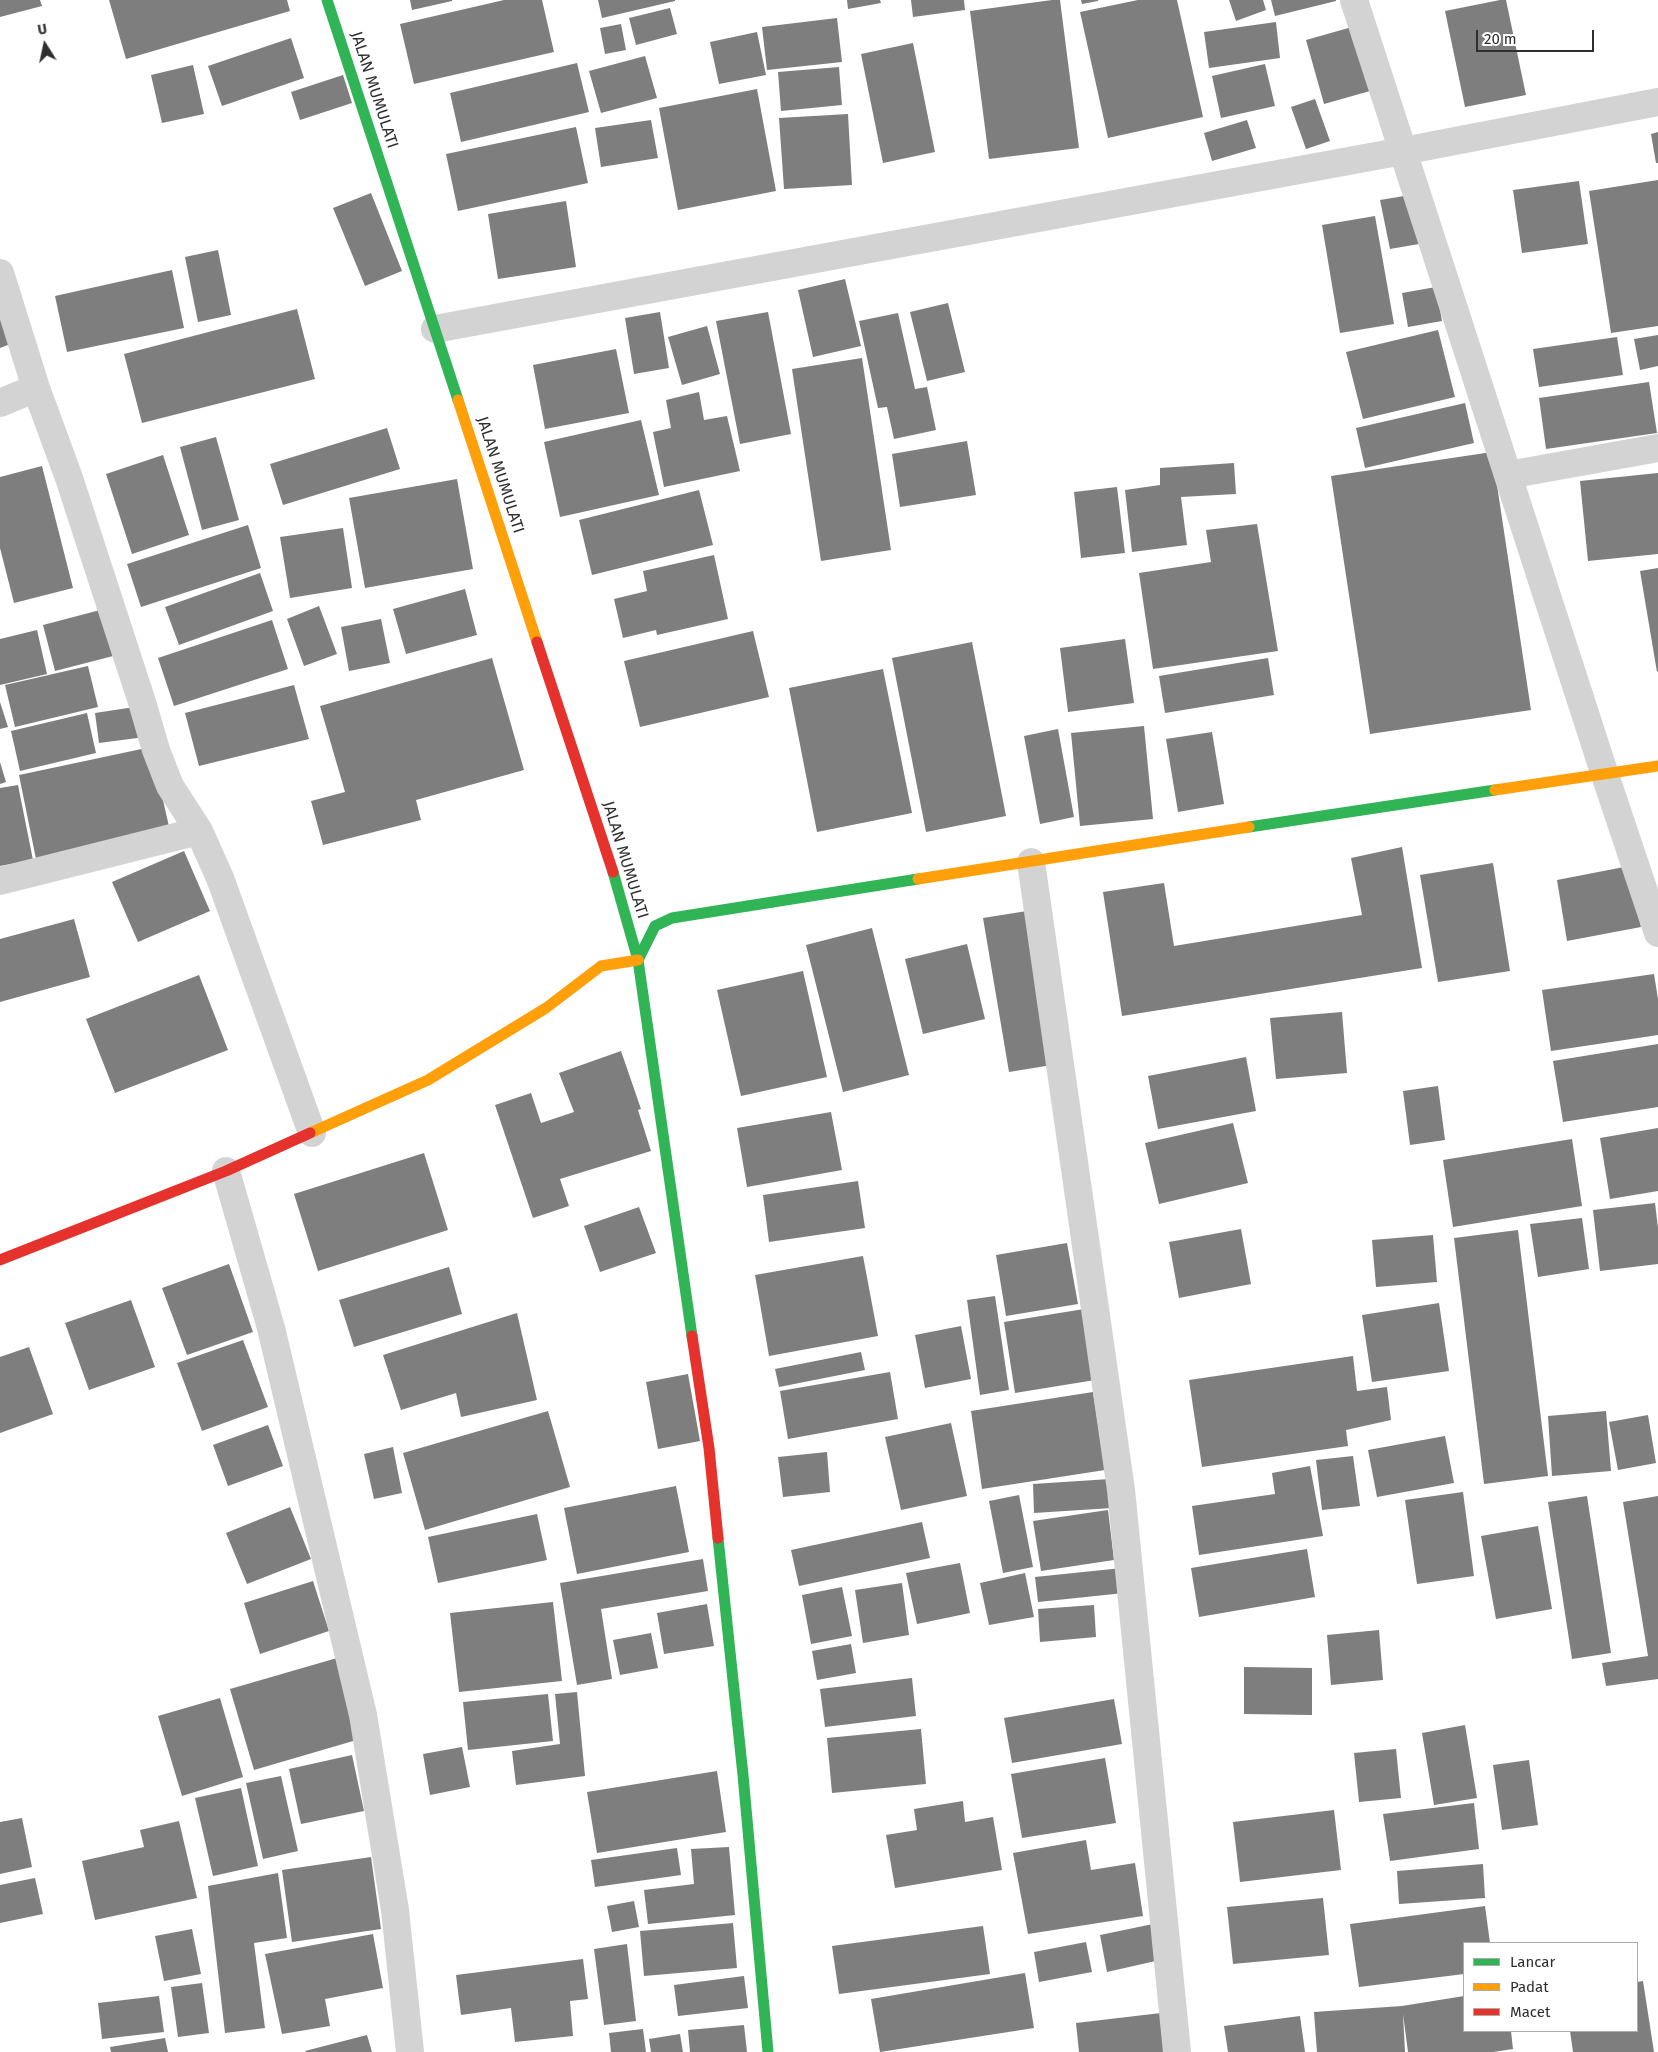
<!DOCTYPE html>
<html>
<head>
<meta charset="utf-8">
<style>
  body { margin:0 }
  #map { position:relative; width:1658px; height:2052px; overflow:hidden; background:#fff; font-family:"Fira Sans",sans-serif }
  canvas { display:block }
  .legend { position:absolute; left:1463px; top:1942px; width:175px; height:90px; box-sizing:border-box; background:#fff; border:1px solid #ababab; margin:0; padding:6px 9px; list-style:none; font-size:15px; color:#2e2e2e }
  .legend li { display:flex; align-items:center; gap:10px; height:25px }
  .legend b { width:25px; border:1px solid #ababab }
  .north { position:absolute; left:20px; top:20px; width:50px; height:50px; -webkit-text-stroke:4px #fff; paint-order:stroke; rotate:350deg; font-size:14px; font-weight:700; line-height:20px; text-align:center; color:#2e2e2e }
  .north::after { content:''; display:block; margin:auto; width:18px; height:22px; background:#2e2e2e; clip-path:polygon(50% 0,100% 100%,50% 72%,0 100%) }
  .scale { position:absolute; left:1476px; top:30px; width:118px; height:22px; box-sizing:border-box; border:2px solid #2e2e2e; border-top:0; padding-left:6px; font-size:15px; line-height:18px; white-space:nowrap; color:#2e2e2e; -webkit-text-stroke:4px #fff; paint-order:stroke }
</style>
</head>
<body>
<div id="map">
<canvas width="1658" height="2052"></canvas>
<ul class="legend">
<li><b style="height:6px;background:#30b455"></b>Lancar</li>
<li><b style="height:6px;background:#ff9f0a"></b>Padat</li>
<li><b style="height:6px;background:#e5322d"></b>Macet</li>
</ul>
<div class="north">U</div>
<div class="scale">20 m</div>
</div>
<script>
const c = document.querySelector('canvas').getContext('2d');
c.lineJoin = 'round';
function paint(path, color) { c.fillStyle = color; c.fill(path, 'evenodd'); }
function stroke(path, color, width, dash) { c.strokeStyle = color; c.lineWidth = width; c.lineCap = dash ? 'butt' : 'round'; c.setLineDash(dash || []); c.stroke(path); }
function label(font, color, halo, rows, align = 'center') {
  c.font = font + ' "Fira Sans",sans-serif'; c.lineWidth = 5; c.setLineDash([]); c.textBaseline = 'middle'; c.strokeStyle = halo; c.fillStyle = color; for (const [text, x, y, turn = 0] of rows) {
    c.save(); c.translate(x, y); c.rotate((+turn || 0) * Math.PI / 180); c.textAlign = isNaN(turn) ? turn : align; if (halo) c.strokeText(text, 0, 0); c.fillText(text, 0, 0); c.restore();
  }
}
paint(new Path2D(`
  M0,0H40L42,6L0,17Z
  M109,0H287L290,11L126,59Z
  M410,0H452V1L412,10Z
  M504,0H542L554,52L414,84L400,24Z
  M598,0H675V1L602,18Z
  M847,0H880L881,3L848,9Z
  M911,0H964L965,10L913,17Z
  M1052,0H1060L1079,148L989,159L970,11Z
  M1081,0H1098V1L1082,4Z
  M1138,0H1177L1203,117L1108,138L1080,12Z
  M1229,0H1263L1266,10L1236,21Z
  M1271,0H1336V1L1275,16Z
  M1500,0H1506L1526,95L1465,107L1445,11Z
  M670,8L677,34L636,45L629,18Z
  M837,18L842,62L767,70L762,27Z
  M1276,22L1280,58L1209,68L1204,32Z
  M621,24L626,50L605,54L600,28Z
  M1352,27L1370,91L1324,104L1306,40Z
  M757,32L766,75L719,84L710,42Z
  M291,38L304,78L222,106L208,66Z
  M913,43L935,152L883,163L861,54Z
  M645,56L657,98L601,113L589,71Z
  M577,63L589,112L461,142L450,93Z
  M1265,64L1275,106L1221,118L1212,76Z
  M193,65L204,114L162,123L151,75Z
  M839,67L842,105L781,111L778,72Z
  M343,75L352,103L300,120L291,92Z
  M757,89L776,191L678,210L659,108Z
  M1315,99L1330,141L1306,149L1291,107Z
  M848,114L852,185L784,189L779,118Z
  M651,120L658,158L601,167L595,128Z
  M1247,120L1256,148L1212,161L1204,133Z
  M576,127L588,183L458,211L446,154Z
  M1658,132V163H1656L1651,134Z
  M1658,180V326L1611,333L1589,191Z
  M1579,181L1588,244L1522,253L1513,190Z
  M371,193L402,271L365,286L333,208Z
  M1410,195L1419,244L1390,249L1380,200Z
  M566,201L576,267L498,279L488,214Z
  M1375,216L1394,324L1340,333L1322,225Z
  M218,250L231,315L198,322L185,257Z
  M172,270L184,328L67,352L55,296Z
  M845,279L861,346L813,357L798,290Z
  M1436,287L1442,321L1408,327L1402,293Z
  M948,303L965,372L927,381L910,312Z
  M0,308L13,343L0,348Z
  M297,309L315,379L142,423L124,354Z
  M660,312L669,368L634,374L625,318Z
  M768,312L791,434L740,444L716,321Z
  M898,313L915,389L927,387L936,430L894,439L887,407L878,408L859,321Z
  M707,326L720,374L682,385L668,337Z
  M1438,330L1455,397L1363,419L1346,352Z
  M1658,335V366L1640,370L1634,339Z
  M1617,337L1623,375L1539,387L1533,349Z
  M616,349L629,413L545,429L533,365Z
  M862,358L891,550L821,561L792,369Z
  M1649,382L1657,433L1546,449L1539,398Z
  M699,392L704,420L727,416L740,471L664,487L653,432L671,428L666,400Z
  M1465,403L1474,443L1365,468L1356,428Z
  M641,420L659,495L560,517L544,442Z
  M387,428L400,469L283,505L270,464Z
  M216,437L239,520L202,530L180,447Z
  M967,441L976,495L900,507L892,454Z
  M1492,452L1531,710L1370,734L1331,476Z
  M163,455L189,535L132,554L106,474Z
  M1234,463L1236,494L1181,497L1187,545L1132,552L1125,490L1160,485V468Z
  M42,466L73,588L14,603L0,548V477Z
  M1658,473V554L1588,561L1580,481Z
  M457,479L473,569L365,588L349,498Z
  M1117,487L1125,553L1081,558L1074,492Z
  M699,490L713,545L592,575L579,520Z
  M1257,524L1278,651L1153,669L1139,573L1211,562L1206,530Z
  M248,525L261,568L141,607L127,564Z
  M343,528L352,588L290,598L280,537Z
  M714,555L728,619L657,635L656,630L623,638L614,599L647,591L643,571Z
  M1658,568V671L1657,672L1640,571Z
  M260,573L273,611L179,645L165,607Z
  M465,589L477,635L406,654L393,609Z
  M319,606L337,654L304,666L287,619Z
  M104,609L117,655L55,671L43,625Z
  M381,619L390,663L349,671L341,627Z
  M272,620L288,669L174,706L158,658Z
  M37,630L47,674L0,685V639Z
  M753,631L769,697L640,727L624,661Z
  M1125,639L1134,703L1068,712L1060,648Z
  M972,642L1006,816L926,832L892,658Z
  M492,658L524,770L416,800L421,820L323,845L311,801L345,792L320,706Z
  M1268,658L1274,695L1165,713L1159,676Z
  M88,666L98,707L15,727L5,685Z
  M883,669L912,813L817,832L789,688Z
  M294,685L309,739L199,766L185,713Z
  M0,702L8,727L0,729Z
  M141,706L145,737L99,743L95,713Z
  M87,713L96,753L20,771L11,731Z
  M1144,726L1153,819L1080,826L1071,733Z
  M1058,729L1074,817L1040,824L1024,736Z
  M1212,732L1224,804L1178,812L1166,739Z
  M151,747L170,831L36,859L19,775Z
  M0,762L6,782L0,784Z
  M18,785L33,860L0,866V788Z
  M1402,847L1422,968L1122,1016L1103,892L1164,883L1174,946L1362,915L1351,858Z
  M184,851L210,911L138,942L112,882Z
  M1493,863L1510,971L1438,982L1420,875Z
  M1629,866L1641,927L1567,941L1557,880Z
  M1027,911L1052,1065L1009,1072L983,918Z
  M74,919L90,977L0,1002V939Z
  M872,928L909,1075L843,1092L806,945Z
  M967,944L985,1019L923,1034L905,959Z
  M803,971L827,1077L741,1096L717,990Z
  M1654,974L1658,999V1035L1551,1051L1542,990Z
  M199,975L228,1050L115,1093L86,1019Z
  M1342,1012L1347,1073L1276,1079L1270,1018Z
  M1658,1044V1107L1563,1122L1553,1061Z
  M621,1051L641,1109L638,1110L651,1151L560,1179L569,1206L533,1218L495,1105L531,1093L541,1123L574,1112L559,1073Z
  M1246,1057L1256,1111L1158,1129L1148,1076Z
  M1438,1086L1445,1140L1410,1145L1403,1091Z
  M831,1112L842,1170L747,1187L737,1128Z
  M1233,1123L1248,1183L1159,1204L1145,1143Z
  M1658,1128V1191L1610,1199L1600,1138Z
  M1572,1139L1582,1206L1453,1227L1443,1160Z
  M424,1153L448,1230L318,1271L294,1194Z
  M858,1181L865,1228L769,1242L763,1195Z
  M1655,1203L1658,1228V1264L1600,1271L1593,1210Z
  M639,1207L656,1253L600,1272L584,1226Z
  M1582,1218L1589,1269L1538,1277L1530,1224Z
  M1241,1229L1251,1284L1179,1298L1169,1242Z
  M1518,1230L1548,1476L1484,1484L1454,1238Z
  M1433,1235L1437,1282L1376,1287L1372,1240Z
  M1067,1243L1078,1304L1006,1316L996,1255Z
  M863,1256L878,1336L769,1356L755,1275Z
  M229,1264L253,1332L187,1355L162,1288Z
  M449,1267L462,1314L354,1347L339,1300Z
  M995,1296L1009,1390L980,1395L967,1300Z
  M131,1300L155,1367L89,1390L65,1323Z
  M1439,1303L1449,1371L1372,1382L1362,1315Z
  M1084,1309L1095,1380L1015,1393L1004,1322Z
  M517,1313L537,1400L461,1417L456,1393L401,1410L383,1355Z
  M961,1326L971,1379L925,1388L915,1335Z
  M243,1340L268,1407L202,1431L177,1363Z
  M29,1347L53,1414L0,1433V1357Z
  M861,1352L865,1370L779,1387L775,1369Z
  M1353,1356L1357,1391L1387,1387L1391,1420L1346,1430L1348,1446L1202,1467L1189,1380Z
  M890,1372L898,1419L788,1439L780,1391Z
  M688,1374L700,1441L658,1449L646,1382Z
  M1093,1392L1105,1470L982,1489L971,1411Z
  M548,1411L570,1487L425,1530L403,1453Z
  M1606,1411L1611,1471L1552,1476L1548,1416Z
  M1648,1415L1656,1463L1618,1470L1609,1422Z
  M951,1423L967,1496L901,1510L885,1437Z
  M268,1425L283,1466L228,1486L213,1445Z
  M1445,1436L1454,1483L1377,1497L1368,1450Z
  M393,1447L402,1493L374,1499L364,1454Z
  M827,1452L830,1492L783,1497L778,1457Z
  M1353,1456L1360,1506L1322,1510L1316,1460Z
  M1310,1466L1323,1536L1199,1555L1192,1506L1275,1494L1272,1473Z
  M1110,1479L1112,1508L1034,1513L1033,1484Z
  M676,1486L689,1552L577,1574L564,1508Z
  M1463,1492L1474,1576L1417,1584L1405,1500Z
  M1019,1495L1033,1567L1003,1573L989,1501Z
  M1587,1496L1611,1653L1572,1659L1548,1502Z
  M1658,1496V1679L1606,1686L1602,1663L1648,1656L1623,1502Z
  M290,1507L311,1559L247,1584L226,1533Z
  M1108,1510L1114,1560L1041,1571L1033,1521Z
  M537,1514L547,1560L438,1583L428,1537Z
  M922,1522L930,1558L799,1586L791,1550Z
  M1538,1526L1552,1609L1496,1619L1481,1536Z
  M1307,1549L1315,1597L1199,1617L1191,1568Z
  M703,1559L708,1591L601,1609L612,1679L577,1685L560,1583Z
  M960,1563L970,1613L917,1624L906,1573Z
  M1122,1568L1124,1593L1038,1602L1035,1577Z
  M1025,1573L1034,1617L989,1625L980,1583Z
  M313,1581L329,1631L260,1654L244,1603Z
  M902,1583L909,1635L863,1643L855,1590Z
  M842,1587L852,1636L811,1644L802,1595Z
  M553,1602L562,1681L459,1692L450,1613Z
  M707,1604L714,1646L664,1654L657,1613Z
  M1094,1605L1096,1637L1040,1642L1038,1609Z
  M1379,1630L1383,1680L1331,1685L1327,1635Z
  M651,1633L658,1668L620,1675L613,1640Z
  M851,1644L856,1673L817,1680L812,1651Z
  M337,1658L360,1739L254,1770L230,1689Z
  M1244,1667L1312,1668V1715L1244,1714Z
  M912,1678L916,1716L825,1727L820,1689Z
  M577,1692L585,1776L516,1785L512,1751L560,1744L555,1694Z
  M548,1694L553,1741L468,1750L463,1702Z
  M220,1698L243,1777L182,1796L158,1716Z
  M1114,1699L1122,1744L1012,1763L1004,1718Z
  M1465,1725L1477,1798L1434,1805L1422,1733Z
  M921,1729L926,1784L832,1793L827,1738Z
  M462,1747L470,1787L430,1795L423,1754Z
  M1396,1749L1401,1798L1359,1802L1354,1753Z
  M352,1755L364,1811L301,1824L289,1769Z
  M1105,1758L1116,1823L1022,1838L1011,1774Z
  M1529,1760L1538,1825L1502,1830L1493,1765Z
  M717,1771L726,1832L597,1853L587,1792Z
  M281,1776L298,1851L263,1859L246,1783Z
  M241,1788L258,1866L213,1876L195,1798Z
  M963,1801L965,1822L993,1817L1002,1870L895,1888L886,1835L917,1830L914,1809Z
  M1474,1803L1479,1849L1390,1861L1383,1814Z
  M1334,1810L1341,1870L1240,1882L1233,1822Z
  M22,1818L32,1867L0,1874V1822Z
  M179,1821L197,1898L95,1920L82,1861L144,1847L140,1830Z
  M1086,1840L1091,1870L1135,1863L1143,1916L1028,1934L1013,1853Z
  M729,1847L735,1915L648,1924L644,1890L694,1884L691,1849Z
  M677,1848L681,1875L595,1887L591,1860Z
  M371,1857L381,1929L292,1942L282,1870Z
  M1483,1864L1485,1898L1399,1904L1397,1871Z
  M278,1873L287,1938L254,1943L265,2028L225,2033L208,1886Z
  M35,1878L43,1914L0,1923V1885Z
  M1323,1898L1329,1955L1233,1964L1227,1907Z
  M634,1901L639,1927L612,1932L607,1906Z
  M1485,1906L1490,1943H1464V1974L1359,1987L1350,1924Z
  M733,1923L737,1968L644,1976L640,1931Z
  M1153,1924L1160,1960L1107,1972L1100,1935Z
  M983,1926L990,1974L839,1994L832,1946Z
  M192,1929L201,1974L164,1981L155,1936Z
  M373,1934L383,1988L325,1999L330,2026L282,2034L265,1954Z
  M1086,1942L1092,1972L1039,1982L1034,1952Z
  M627,1944L636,2021L604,2025L594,1949Z
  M583,1959L588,1999L570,2001L573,2036L515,2042L511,2008L461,2015L456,1975Z
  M1025,1973L1034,2028L880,2052L871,1999Z
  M744,1976L748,2008L678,2016L674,1985Z
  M1643,1981L1654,2052H1573L1570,2031H1637V1982Z
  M202,1983L209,2033L178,2037L171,1987Z
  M159,1996L164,2032L102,2039L98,2003Z
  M1464,1996V2031H1511L1513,2049L1493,2052H1408L1403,2014L1405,2052H1317L1314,2012L1402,2006Z
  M1161,2013L1166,2052H1079L1076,2023Z
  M1300,2016L1305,2052H1228L1224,2026Z
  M744,2025L747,2052H690L688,2030Z
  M643,2029L646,2052H611L609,2033Z
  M680,2034L683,2052H651L649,2039Z
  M367,2035L372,2052H306L305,2051Z
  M165,2038L168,2052H111L110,2047Z`), '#7e7e7e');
stroke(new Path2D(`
  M1354,0L1605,775L1658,933
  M0,273L36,388L0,403
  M435,329L1403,151L1658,102
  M36,388L69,478L142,702L156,750L170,786L199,831
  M1508,475L1658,448
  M1031,862L1121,1490L1177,2052
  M0,881L199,831L220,878L312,1133
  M226,1171L271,1328L363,1715L395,1910L410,2052`), '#d3d3d3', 28);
stroke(new Path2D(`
  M327,0L458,400
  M1249,827L1495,790
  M613,872L638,960L692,1336
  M638,960L655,926L672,918L918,879
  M718,1538L743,1775L768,2052`), '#30b455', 11);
stroke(new Path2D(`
  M458,400L537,642
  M1495,790L1658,766
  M918,879L1249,827
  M310,1133L428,1080L546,1008L601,966L638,960`), '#ff9f0a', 11);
stroke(new Path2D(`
  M537,642L613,872
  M0,1260L226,1171L310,1133
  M692,1336L709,1448L718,1538`), '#e5322d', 11);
label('16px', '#2e2e2e', '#fff', [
  ["JALAN MUMULATI",374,90,72],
  ["JALAN MUMULATI",500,475,72],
  ["JALAN MUMULATI",625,860,73]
]);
</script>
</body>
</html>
